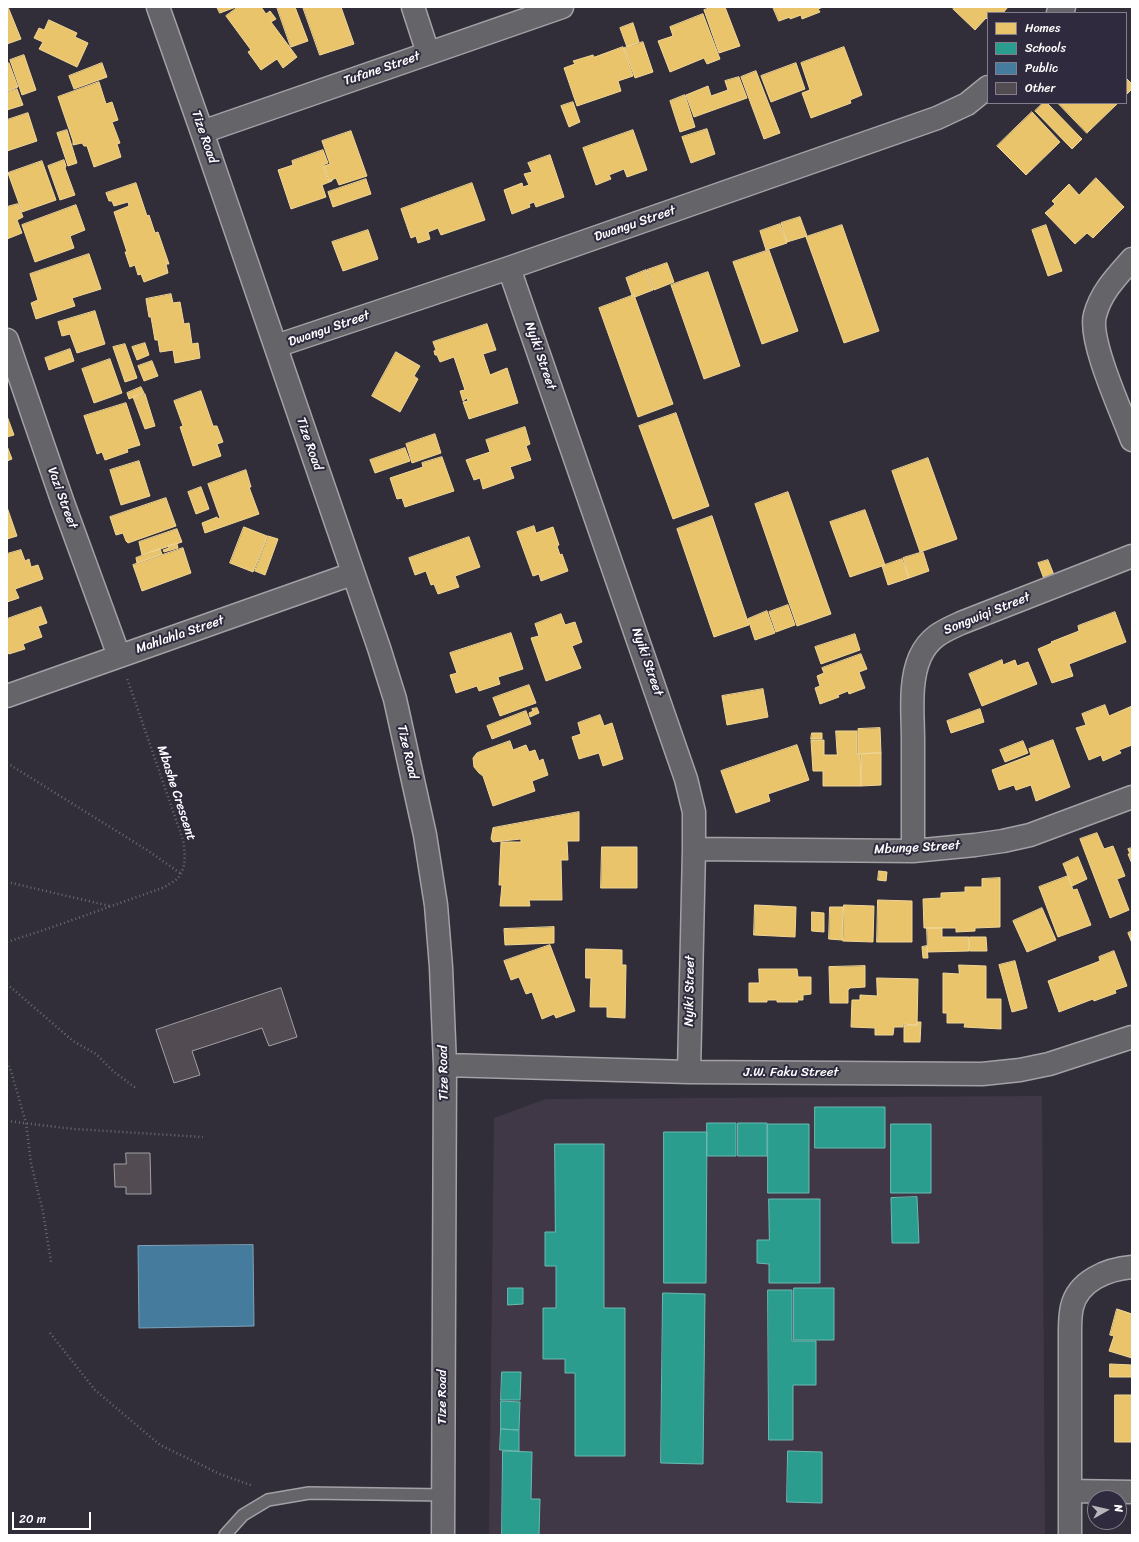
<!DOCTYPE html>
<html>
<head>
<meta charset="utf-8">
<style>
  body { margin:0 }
  #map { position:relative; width:1139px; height:1542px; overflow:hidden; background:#312e39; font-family:Sriracha,sans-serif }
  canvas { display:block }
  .frame { position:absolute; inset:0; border:8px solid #fff; pointer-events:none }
  .legend { position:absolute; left:987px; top:12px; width:140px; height:92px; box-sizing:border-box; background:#2f2a3d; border:1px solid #827f8b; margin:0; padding:5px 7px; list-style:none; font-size:12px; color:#fff }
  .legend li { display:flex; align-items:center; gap:8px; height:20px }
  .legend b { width:20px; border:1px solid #827f8b }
  .north { position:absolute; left:1087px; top:1490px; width:40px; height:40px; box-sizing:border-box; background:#2f2a3d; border:1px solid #827f8b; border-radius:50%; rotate:82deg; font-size:11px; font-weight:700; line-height:16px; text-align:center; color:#fff }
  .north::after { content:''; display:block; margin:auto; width:14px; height:18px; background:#b7b6ba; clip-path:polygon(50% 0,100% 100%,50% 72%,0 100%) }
  .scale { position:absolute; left:12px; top:1512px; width:79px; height:18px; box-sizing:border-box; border:2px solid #fff; border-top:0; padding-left:5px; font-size:12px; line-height:14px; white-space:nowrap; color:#fff; -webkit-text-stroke:3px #2f2a3d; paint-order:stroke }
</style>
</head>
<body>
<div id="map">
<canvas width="1139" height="1542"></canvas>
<div class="frame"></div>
<ul class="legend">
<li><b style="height:11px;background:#e9c46a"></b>Homes</li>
<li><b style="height:11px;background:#2a9d8f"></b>Schools</li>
<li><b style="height:11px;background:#457b9d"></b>Public</li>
<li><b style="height:11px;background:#524c52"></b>Other</li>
</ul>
<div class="north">N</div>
<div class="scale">20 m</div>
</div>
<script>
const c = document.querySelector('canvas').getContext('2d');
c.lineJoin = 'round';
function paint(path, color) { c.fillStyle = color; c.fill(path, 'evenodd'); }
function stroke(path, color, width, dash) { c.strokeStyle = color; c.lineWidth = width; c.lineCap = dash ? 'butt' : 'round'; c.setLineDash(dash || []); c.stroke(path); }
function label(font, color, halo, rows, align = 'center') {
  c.font = font + ' Sriracha,sans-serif'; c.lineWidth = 4; c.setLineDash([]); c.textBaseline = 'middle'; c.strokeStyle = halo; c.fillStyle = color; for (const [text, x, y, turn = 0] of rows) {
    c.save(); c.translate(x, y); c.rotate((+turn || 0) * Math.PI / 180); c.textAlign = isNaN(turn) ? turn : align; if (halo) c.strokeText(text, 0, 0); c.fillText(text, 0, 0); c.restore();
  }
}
paint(new Path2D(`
  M1042,1096L1045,1535H489L494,1118L546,1099Z`), '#413847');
const homes = new Path2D(`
  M7,7H8L21,39L7,44Z
  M217,7H236L220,13Z
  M238,7H248L249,9L252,7H261L266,14L270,11L276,19L271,22L297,57L283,68L277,59L261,70L248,52L251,50L226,16Z
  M277,7H295L308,41L291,47Z
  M303,7H341L354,44L320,55Z
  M713,7H725L740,46L719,53L704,10Z
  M773,7H823L818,9L820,12L802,19L801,15L790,19V17L779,21Z
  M955,7H1008L1003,13H988V20L986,18L975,30L953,9Z
  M703,14L720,59L707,64L704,58L670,72L658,41L673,36L670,27Z
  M49,20L77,33L75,37L88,43L77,67L39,49L43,42L34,38L39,28L44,30Z
  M633,23L639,42L627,47L620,28Z
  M643,42L653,72L635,78L624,48Z
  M623,47L633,76L618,81L621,91L577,106L564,68L575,64L573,61L593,55L594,57Z
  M844,47L862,95L850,100L851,103L811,118L802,93L810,90L801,63Z
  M24,55L36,90L22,95L10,60Z
  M9,63L18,87L7,91V64Z
  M102,63L107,77L74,89L69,76Z
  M796,63L805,89L771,102L761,76Z
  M756,71L780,133L764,139L741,77Z
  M739,77L747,98L694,117L686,95L708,86L711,96L728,90L725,81Z
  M1126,78L1132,84V89L1126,95Z
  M99,82L106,104L112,102L118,120L112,122L120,143L117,144L121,157L94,167L87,146H84L82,143L73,145V141L58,97Z
  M17,89L23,105L7,110V92Z
  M685,95L695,127L680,132L670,101Z
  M573,102L580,122L569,127L561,106Z
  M1043,103H1047L1082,139L1072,149L1035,111Z
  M1058,103H1118L1087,133Z
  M1032,112L1060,142L1026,175L997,146Z
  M28,113L37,141L7,151V120Z
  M707,129L715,154L691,163L682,137Z
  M67,130L77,163L68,166L57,133Z
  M633,130L647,170L627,177L624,169L609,175L611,179L596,185L583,148Z
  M351,131L367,176L339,185L336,178L329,181L324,166L330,164L322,141Z
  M323,150L328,163L323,165L328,181L332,180V181L322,185L326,197L291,209L278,170L293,165L292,161Z
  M550,155L564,197L536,207L534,202L529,204L530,207L512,214L504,190L522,183L523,187L529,185L524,174L532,172L528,163Z
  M64,160L66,166L65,168L75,195L60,200L48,166Z
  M42,161L56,200L22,212L8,173Z
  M1096,178L1124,207L1093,238L1087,233L1075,244L1045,213L1055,204L1052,201L1069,184L1079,195Z
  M366,179L371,194L333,207L328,192Z
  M136,183L147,216L149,215L155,233L158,232L169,264H166L168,273L144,282L141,274L138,275L135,265L130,267L125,252H127L114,212L129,206L128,202L114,206L112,201H109L106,193Z
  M472,183L485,220L441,235L438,228L428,232L430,239L418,243L416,236L411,238L401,209Z
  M18,204L23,217L17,220L22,233L7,239V207Z
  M76,205L85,230L70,236L74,248L35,262L22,225Z
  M800,217L807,236L787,242L781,223Z
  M780,224L787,243L766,250L760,231Z
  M842,225L879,331L844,343L806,237Z
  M1046,225L1062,271L1048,276L1032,230Z
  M368,230L378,259L343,271L332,242Z
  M769,250L798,331L762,344L733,262Z
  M89,254L101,289L72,298L75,306L36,319L31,303L38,300L30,274Z
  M667,263L674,282L654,290L647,270Z
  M646,270L653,290L635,297L634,295H632L626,278Z
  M708,272L740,366L704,379L671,285Z
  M171,294L173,303L180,302L184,324L189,323L192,344L198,343L200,358L175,363L173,350L160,352L158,340H155L151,317H149L146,299Z
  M634,295L673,404L638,417L599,308Z
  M95,311L105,344L77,353L70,334L62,336L58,322Z
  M487,324L496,350L483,354L490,375L507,368L518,403L469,419L463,402L468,401L467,398L463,401L460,391L465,390L454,357L440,362L437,355H435L434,351L436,350L433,342Z
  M145,343L149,355L137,360L132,347Z
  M125,344L137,378L125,382L113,347Z
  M70,349L74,361L49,370L45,358Z
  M396,352L420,366L414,376L418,379L400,412L372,396Z
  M110,359L122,393L94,403L82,369Z
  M152,361L158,376L144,381L138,366Z
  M141,387L144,393L129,399L127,393Z
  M201,391L213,426H217L223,442L217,444L221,456L193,466L180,427L183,426L174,401Z
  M145,394L155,426L145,429L133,397Z
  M126,403L140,445L127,449L128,452L105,460L102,452L97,454L84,416Z
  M676,413L709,506L673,519L639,426Z
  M7,416L14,435L7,437Z
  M525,427L530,444L526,446L531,460L510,467L514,478L483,489L480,478L474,480L466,460L490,452L486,440Z
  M435,434L441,453L412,463L406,444Z
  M7,446L12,459L7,461Z
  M405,448L410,461L375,473L370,460Z
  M442,457L454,491L405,507L402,498L397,499L390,478L423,467L422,463Z
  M928,458L957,539L920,552L892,471Z
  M139,461L150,496L121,505L110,470Z
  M246,470L251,487H249L259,514L205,533L202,523L217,517L218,519L220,518L208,484Z
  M201,487L209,509L196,514L188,492Z
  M788,492L831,614L797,626L755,504Z
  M166,498L176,526L128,543L126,541L123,533L116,535L110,517Z
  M7,507L17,536L7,539Z
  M865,510L885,565L850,577L830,522Z
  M712,516L749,625L714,637L677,529Z
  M534,526L536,533L553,527L559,545L557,546L560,555L562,554L568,571L541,581L539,574L533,576L517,532Z
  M244,527L267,536L253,572L230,563Z
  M177,529L182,542L142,555L139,542Z
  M268,536L278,539L265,575L255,571Z
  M469,537L480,567L455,576L459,587L438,594L434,584L431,585L426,571L415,575L409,558Z
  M177,544L178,548L164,552L163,550L169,548L168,546Z
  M183,548L191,573L142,591L133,565Z
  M160,549L162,554L137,563L136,558Z
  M21,550L25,561L29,559L31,567L38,565L43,579L15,589L19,598L7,602V554Z
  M923,552L929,571L909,578L903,558Z
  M902,559L909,578L888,585L882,566Z
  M1048,560L1054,575L1044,579L1038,563Z
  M788,605L795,625L776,632L769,612Z
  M41,607L47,623L38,626L42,637L23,644L25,649L9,654L7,652V619Z
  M767,611L775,633L755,640L748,619Z
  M1115,612L1126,642L1069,664L1073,676L1052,683L1038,649L1052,643L1051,642L1079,631L1078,626Z
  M561,614L565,625L575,622L582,642L572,646L581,668L546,681L531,638L539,636L535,624Z
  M511,633L523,669L498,677L500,684L479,691L477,686L456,693L450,675L457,673L450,653Z
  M855,634L860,650L821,664L815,647Z
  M861,654L867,669L859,672L865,688L849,694L848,691L838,695L839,697L820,704L815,688L820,686L817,676L824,673L822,668Z
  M1002,660L1003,665L1015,660L1017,666L1028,662L1037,684L982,706L969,674Z
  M529,685L536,703L500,716L493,698Z
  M763,689L768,717L727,725L722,696Z
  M1105,705L1109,716L1132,706V745L1119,750L1121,753L1103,761L1101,755L1089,760L1076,728L1086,725L1082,714Z
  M537,708L539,713L530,717L529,713L533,711L532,709Z
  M980,709L984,722L951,733L947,721Z
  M526,711L531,724L492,739L487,726Z
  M600,715L604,726L612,723L623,759L603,766L599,753L579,759L572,737L581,734L578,723Z
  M880,728L881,753L858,754V729Z
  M836,731H857V754H860L861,786H823V771H813L811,740H824V755H837Z
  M812,733H822V739H811Z
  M1053,740L1070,787L1036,801L1031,785L1016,790L1014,785L999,790L992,770L1031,755L1029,749Z
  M510,741L513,750L526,745L529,752L535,750L539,761L543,759L548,775L532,781L535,791L493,806L483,776L479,773L474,767L473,758L477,753Z
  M1023,741L1028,753L1005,762L1000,750Z
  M797,745L809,780L768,794L770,801L736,813L721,771Z
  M881,753V785L861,786V754Z
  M579,812V841H567L568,860H561L562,900H529L530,906H500L502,885H499L501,842H521V839L493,842L491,839L493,828Z
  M1097,833L1104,849L1113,846L1125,876L1117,879L1129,910L1110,918L1080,839Z
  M602,847H637V888H601Z
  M1132,848V864L1128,854H1130L1128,849Z
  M1078,857L1087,879L1072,886L1063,864Z
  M879,871L887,872L886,881L878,880Z
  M1068,876L1073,890L1077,889L1091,925L1058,937L1039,887Z
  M1000,878V927L975,928V931L956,932V928H924L923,899L941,898V893L965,892V887H982V879Z
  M878,900L912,901V942H877Z
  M755,905L796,907L795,937L754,935Z
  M844,905L874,906L873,942L843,941Z
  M830,907H843L842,940L829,939Z
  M1042,908L1056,940L1027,952L1013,921Z
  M812,912L824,913V932L812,931Z
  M554,927V943L505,945L504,929Z
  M927,928H942V937H969V951L928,952Z
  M1132,931V943L1128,933Z
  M970,937H986L987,951H970Z
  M550,945L575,1011L556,1018L554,1014L542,1019L532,992L526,994L519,977L511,980L504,961Z
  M927,946L928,958H923L922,947Z
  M586,949L622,950V965H626L625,1018L607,1017V1007H590L591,978H586Z
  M1114,951L1127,986L1115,990L1116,993L1094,1001L1093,999L1059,1012L1048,981L1100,961L1099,957Z
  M1015,961L1027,1008L1012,1012L999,965Z
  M959,965L986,966V999H1001V1029L964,1027L965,1023H947V1013H943V973L959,974Z
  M865,966V987L850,988L848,990V1003H830L829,967Z
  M759,969H797L798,977H811V994L803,995V1000H797L798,1002H777V1000H767V1002H749V983H759Z
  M877,978L918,979L917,1025L903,1024V1027H894L893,1035H875V1028L851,1027L852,1000H860V995L877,996Z
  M917,1022H921L920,1042H904V1025H917Z
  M1117,1309L1132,1314V1358L1109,1351L1114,1336L1110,1335Z
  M1110,1364L1132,1365V1377H1110Z
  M1115,1395H1132V1442H1115Z`);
paint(homes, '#e9c46a');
stroke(homes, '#f0d697', 1);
const schools = new Path2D(`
  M815,1107H885V1148H815Z
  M707,1123H736V1156H707Z
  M738,1123H767V1156H738Z
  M768,1124H809V1193H768Z
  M891,1124H931V1193H891Z
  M664,1132H707L706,1283H664Z
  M555,1144H604V1308H625V1456H575V1373H565V1359H543V1308H556V1266H545V1232H555Z
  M917,1197L919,1243H892L891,1198Z
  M769,1199H820V1283H769V1264L757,1263V1240H769Z
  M508,1288H523V1304L508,1305Z
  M794,1288H834V1340H794Z
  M768,1290H792V1341H816V1385H793V1440H769Z
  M663,1293L705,1294L703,1464L661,1463Z
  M502,1372H521L520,1400H501Z
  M501,1401L520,1402L519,1430L501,1429Z
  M501,1429L519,1430V1451L500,1450Z
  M503,1451L532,1452L531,1499H540L539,1535H502Z
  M788,1451L822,1452V1503L787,1502Z`);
paint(schools, '#2a9d8f');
stroke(schools, '#6abab1', 1);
const public = new Path2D(`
  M253,1245L254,1326L139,1328L138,1246Z`);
paint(public, '#457b9d');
stroke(public, '#7da3ba', 1);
const building = new Path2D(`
  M281,988L297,1037L269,1046L262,1028L192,1051L200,1075L174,1083L156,1030Z
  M126,1153H150L151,1194H126V1187H115L114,1164H126Z`);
paint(building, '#524c52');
stroke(building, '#a2a1a6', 1);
const service = new Path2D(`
  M225,1535L243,1515L268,1500L309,1493L443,1495`);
const minor = new Path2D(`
  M158,7L202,132L379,648L395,699L425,835L436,905L441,967L445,1065L443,1535
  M413,7L428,53
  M1058,13L1064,7
  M202,132L562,7
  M1132,259C1117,276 1101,292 1095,315C1088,340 1122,413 1132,440
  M509,268L686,779L694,812V849L689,1072
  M7,340L62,500L119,656
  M276,346L509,268L937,118L967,104L988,87
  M7,696L352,574
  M694,849L913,851L975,845L1003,841L1030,835L1132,797
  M913,851C913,814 913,778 913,741C913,714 909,682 920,657C929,637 943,631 961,623L1132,556
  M445,1065L689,1072L982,1074L1020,1070L1049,1064L1132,1037
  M1070,1491L1132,1492
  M1070,1535V1332C1070,1324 1070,1315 1072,1307C1078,1281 1107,1269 1132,1267`);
stroke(service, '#a2a1a6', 14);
stroke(minor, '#a2a1a6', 25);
stroke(new Path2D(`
  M7,763L147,850L180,873
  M7,882L110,906
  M7,942L44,930L165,887C169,884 175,881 178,878C187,867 185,853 183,840L127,678
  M7,984L73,1041L96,1054L113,1071L137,1089
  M7,1062L11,1071L26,1123L31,1163L43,1212L51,1262
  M7,1121L74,1129L203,1137
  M50,1333L95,1390L160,1445L220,1474L253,1486`), '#6d6b71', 2.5, [1, 3]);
stroke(service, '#656469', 11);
stroke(minor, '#656469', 22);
label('13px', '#fff', '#2f2a3d', [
  ["Tufane Street",382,69,-19],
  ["Tize Road",204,137,71],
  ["Dwangu Street",635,224,-19],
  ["Dwangu Street",329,329,-19],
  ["Nyiki Street",540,356,71],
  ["Tize Road",309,444,71],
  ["Vazi Street",62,498,70],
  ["Songwiqi Street",987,614,-22],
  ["Mahlahla Street",180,635,-19],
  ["Nyiki Street",647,662,71],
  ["Tize Road",407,752,77],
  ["Mbashe Crescent",176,793,72],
  ["Mbunge Street",917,848,-3],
  ["Nyiki Street",690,991,-89],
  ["Tize Road",444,1073,-91],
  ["J.W. Faku Street",791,1073],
  ["Tize Road",443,1397,-90]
]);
</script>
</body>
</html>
